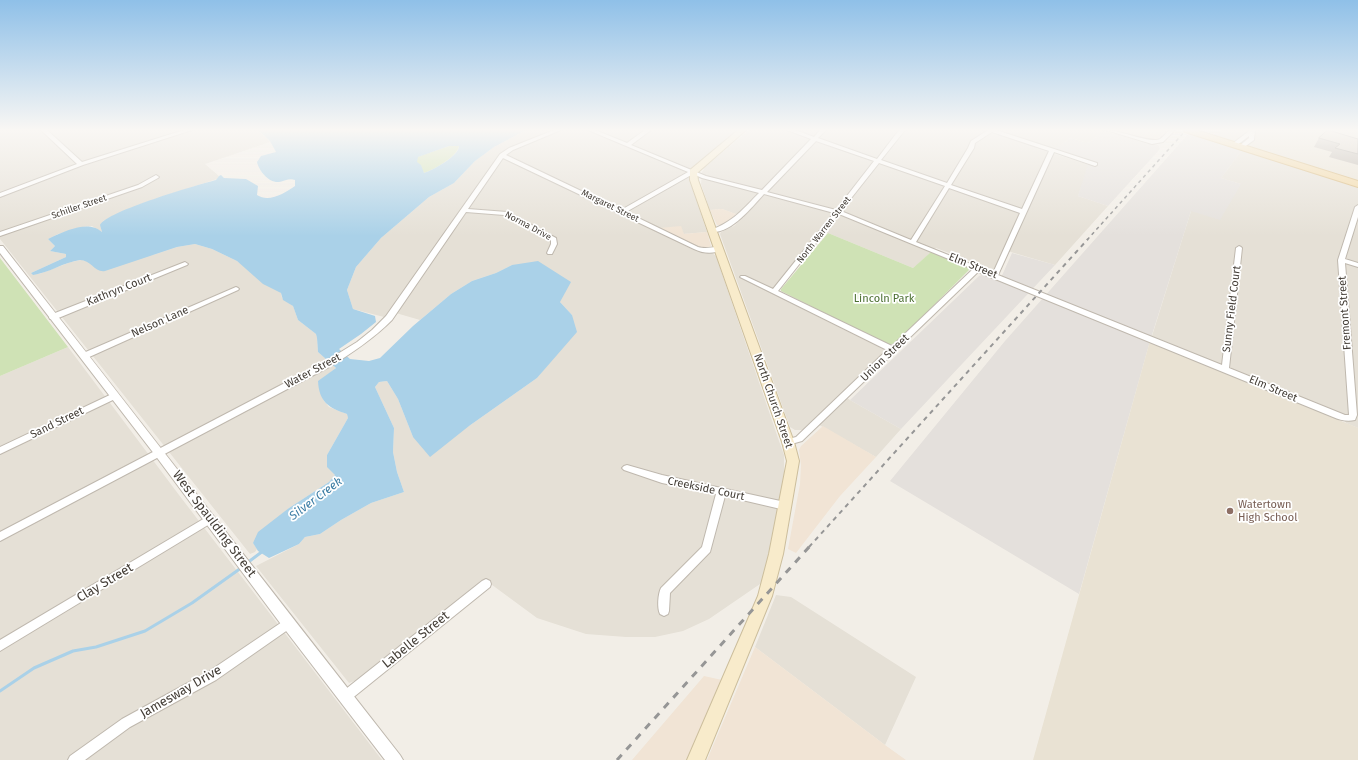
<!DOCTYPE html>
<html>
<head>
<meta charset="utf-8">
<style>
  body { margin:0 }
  canvas { display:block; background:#f2eee7 }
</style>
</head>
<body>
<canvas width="1358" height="760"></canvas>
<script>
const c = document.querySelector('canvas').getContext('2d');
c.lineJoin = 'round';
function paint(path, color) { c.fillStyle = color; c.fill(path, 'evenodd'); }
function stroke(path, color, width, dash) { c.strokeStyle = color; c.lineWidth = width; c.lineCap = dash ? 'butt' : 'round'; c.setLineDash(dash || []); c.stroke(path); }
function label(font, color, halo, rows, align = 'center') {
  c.font = font + ' "Fira Sans",sans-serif'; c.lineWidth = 3.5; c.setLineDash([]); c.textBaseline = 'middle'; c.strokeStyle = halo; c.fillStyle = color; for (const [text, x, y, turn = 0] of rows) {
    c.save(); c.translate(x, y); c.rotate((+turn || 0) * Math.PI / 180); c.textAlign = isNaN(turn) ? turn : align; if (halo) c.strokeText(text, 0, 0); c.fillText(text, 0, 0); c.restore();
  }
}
paint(new Path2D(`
  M0,130H258L270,142L205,164L219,176L217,179L146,202L115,215L103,221L101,227L102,232L92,226L82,227L58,234L48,239L55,246L50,251L66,254V257L31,273L39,274L71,262L81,260L87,261L153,255L177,247L195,244L212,249L237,261L281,293L282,298L293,306L298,320L316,334L317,338L318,352L336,368L318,382L324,401L329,407L347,414L348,418L327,455L335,475L329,482L289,508L253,543L257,549L255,552L250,554L0,239Z
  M526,130H738L694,168H687L673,162L669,164L687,173L707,232L683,234L659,228L655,231L694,250L712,253L716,256L779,441L784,455V474L763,582L709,619L683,631L655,637H626L586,634L537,618L484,579L357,680L349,683L256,566L299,544L305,537L320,534L341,520L371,503L404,492L397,472L393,452L394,428L375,387L379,382L387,381L398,399L413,437L469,426L537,378L554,357L572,315L560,302L512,265L496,273L472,281L451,294L420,320L389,311L384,317L353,309L347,290L356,267L381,238L429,197L454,183L475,161L494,147Z
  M749,130H1102L1105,131L1088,143L1070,138L1054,150L1040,145L1036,148L1089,165L1078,196L1108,206L1055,265L1004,250L994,270L936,248L913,268L828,233L819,231L771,292L775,295L885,350L886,352L842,394L850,400L901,429L876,457L814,422L803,430H795L790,427L786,416L720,234L721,232L734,226L744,217L722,209L710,210L701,184L702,172L705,167Z
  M1242,150L1358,187V428L1346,423L1341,414L1152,336L1191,211L1241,184L1221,178Z
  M68,347L179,495L382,760H0V376Z
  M776,595L791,597L916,677L885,745L755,647Z`), '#e5e0d6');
paint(new Path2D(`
  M1112,130H1167L1157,141L1145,140Z
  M722,209L736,214L729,221L722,225H717L710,210Z
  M681,226L684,234L707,232L711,246L705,249L697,247L659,228Z
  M823,426L876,457L840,496L796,553L788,549L800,484L801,465L799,450L801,446Z
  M755,647L885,745L906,760H707Z
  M704,676L722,680L686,760H632Z`), '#f1e4d5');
paint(new Path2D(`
  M1105,131L1149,144L1158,145L1160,149L1108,206L1078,196L1089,161L1054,150L1070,138L1088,143Z
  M1189,133L1242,150L1221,178L1241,184L1220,220L1191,211L1150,341L1079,594L890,481L1005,341Z
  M1012,253L1055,265L901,429L850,400L979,276L984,274L1000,280Z`), '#e4e0dc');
paint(new Path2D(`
  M1221,130H1358V183L1215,137Z
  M1150,341L1358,428V760H1033Z`), '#e9e2d3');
paint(new Path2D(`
  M459,145C459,156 433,170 424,173L417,162V157L449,146Z
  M828,233L913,268L931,252L967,266L970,269L896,343L888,345L781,291V289Z
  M0,258L68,347L0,376Z`), '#cfe2b5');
paint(new Path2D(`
  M258,130H526L494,147L475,161L454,183L429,197L381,238L356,267L347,290L353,309L375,316L376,322L361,334L339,349L350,359L369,361L380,358L413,326L451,294L472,281L496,273L512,265L538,261L571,282L560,302L572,315L577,332L537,378L469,426L430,457L413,437L398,399L387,381L379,382L375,387L394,428L393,452L397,472L404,492L371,503L341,520L320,534L305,537L299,544L269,558L258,551L253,543L258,532L289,508L329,482L335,475L327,467V455L348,418L347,414C329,408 319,402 318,381L336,368L318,352L317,338L316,334L298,320L293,306L283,300L281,293L263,284L237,261L212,249L195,244L177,247L105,271C95,273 91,260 80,260C64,262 49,273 33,275L31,273L66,257V254L50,251L55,246L48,239L52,237C67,230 89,220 102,232L100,225C107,211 197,185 216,180L219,176L221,175L224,178L246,179L258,186L257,195C269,203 285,193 295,186V180C289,178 285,181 279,182C269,183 259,171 257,162L261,156L276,152L270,141ZM449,146H459C459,156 433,170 424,173L421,165L417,162L418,157Z`), '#aad1e8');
stroke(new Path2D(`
  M247,563L263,551
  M0,691L34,668L73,651L96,647L145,631L192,603L241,568`), '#aad1e8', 3);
const minor = new Path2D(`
  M41,130H47L82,162L184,130H192L83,165L0,197V193L77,164Z
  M554,130H561L513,150L506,155L621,210L688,172L588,130H595L627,143L645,130H651L631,145L706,176L762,190L811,139L787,130H795L814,137L820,130H826L818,138L877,159L899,130H905L881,160L947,183L968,148L971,141L988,130H996L1097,163V165L1095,166L1054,152L998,275L1222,365L1236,248L1239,246L1241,247L1242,248L1229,368L1345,415H1349L1338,260L1355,207L1358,205V217L1345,259L1358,263V267L1345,263L1357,415L1355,420C1347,422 1340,420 1333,417L978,272L802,441L788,445L785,444L784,442L785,440L796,437L887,350L740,277L741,276H745L773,289L834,213L764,194C751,208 731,234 711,232V230C734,221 742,210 759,193L702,178L693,174L626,212L698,247C708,250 716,245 722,249C714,255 702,253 694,249L503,158L468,209L507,212L556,238L557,244L552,254H548L547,253L551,244V240L504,215L466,212L392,320C373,339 352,353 329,367L0,541V532L323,363L357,342L372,330L386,316L500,154L509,148ZM992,132L1049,151L1022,209L951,185L974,148L975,143ZM816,141L874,161L836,210L767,192ZM879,163L945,186L911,240L841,211ZM949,188L1020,213L993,273L916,242ZM839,214L973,269L892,346L778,291Z
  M1106,130C1119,130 1152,144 1160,139C1163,137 1166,133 1169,130H1175L1163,142L1152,144Z
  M1249,130H1255L1254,140L1243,148H1239V146L1249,138V136L1236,146H1232V144L1249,131Z
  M156,175L159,177L158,178L142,187L0,236V232L138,185Z
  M185,262L188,264L187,265L56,319H50L49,317L50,315Z
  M236,287L238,288L239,289L238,290L87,358L84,359L80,356L81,354Z
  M114,393L118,396L117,398L0,454V447Z
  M627,465L662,475L785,502L788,503L790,506L788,509L785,510L725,496L710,552L670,593L669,611L668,614L664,616L660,614C657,608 658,594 661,588L702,547L716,494L662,483L624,470L622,468L624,466Z
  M210,515L213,516L215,519L213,522L0,651V640Z
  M486,579L490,581L491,584L490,587L350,700L346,702L342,700L340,696L342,692L482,581Z
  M288,618L292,619L293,623L292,627L216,680L130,727L85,760H68L70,756L122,719L208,672Z`);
const tertiary = new Path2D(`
  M0,246H3C136,415 267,586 400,755L403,760H385L283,627L155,455L0,253Z`);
const secondary = new Path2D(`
  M738,130H746L697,173L698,180L794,442L799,461L783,554L772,596L705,760H687L758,596L769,554L787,461L782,442L690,180V170Z`);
const primary = new Path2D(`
  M1184,130H1196L1358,181V187L1185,132Z`);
stroke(minor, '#bfb8ae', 2);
stroke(tertiary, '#bfb8ae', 2);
stroke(secondary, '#ccbe9c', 2);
stroke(primary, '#d6b371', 2);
paint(minor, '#fff');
paint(tertiary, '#fff');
paint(secondary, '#f8ebcb');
paint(primary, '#f3d79f');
stroke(new Path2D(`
  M1087,240L1186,130`), '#969696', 1.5, [3.5, 3.5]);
stroke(new Path2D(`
  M809,547L1088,239`), '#969696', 2, [4.5, 4.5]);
stroke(new Path2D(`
  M617,760L810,546`), '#969696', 3, [7, 7]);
paint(new Path2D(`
  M1319,138H1353L1358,139V165L1329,157L1332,152L1314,147Z`), '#b7afa6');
const building = new Path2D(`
  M1328,130L1358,139V154L1335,148L1340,144L1319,138Z`);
paint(building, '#d5ccc1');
stroke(building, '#958f87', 1);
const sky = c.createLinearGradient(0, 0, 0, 236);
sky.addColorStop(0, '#8fc0e8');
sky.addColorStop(0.55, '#f9f7f4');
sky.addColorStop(1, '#f9f7f400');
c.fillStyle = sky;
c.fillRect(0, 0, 1358, 236);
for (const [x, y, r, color] of [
  [1230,511,4,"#8d6e63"]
]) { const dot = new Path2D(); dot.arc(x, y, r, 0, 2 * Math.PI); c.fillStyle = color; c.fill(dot); stroke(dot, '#fff', 1.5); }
label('9px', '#443e37', '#fff', [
  ["Margaret Street",610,206,26],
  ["Schiller Street",79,207,-19],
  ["Norma Drive",528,226,28],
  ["North Warren Street",824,230,-52]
]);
label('11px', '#443e37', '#fff', [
  ["Elm Street",973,266,22],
  ["Kathryn Court",119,290,-22],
  ["Sunny Field Court",1232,309,-83],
  ["Fremont Street",1345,313,-94],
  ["Nelson Lane",160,322,-24],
  ["Union Street",885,358,-44],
  ["Water Street",313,371,-28],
  ["Elm Street",1273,389,23],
  ["North Church Street",773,401,71],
  ["Sand Street",57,423,-26],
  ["Creekside Court",706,489,12]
]);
label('11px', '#4b6f31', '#fff', [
  ["Lincoln Park",884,299]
]);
label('11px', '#785e54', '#fff', [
  ["Watertown",1238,505],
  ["High School",1238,518]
], 'left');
label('italic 12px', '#3c7da4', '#fff', [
  ["Silver Creek",316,499,-37]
]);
label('13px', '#443e37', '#fff', [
  ["West Spaulding Street",214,524,53],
  ["Clay Street",105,583,-31],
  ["Labelle Street",416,640,-39],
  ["Jamesway Drive",181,692,-30]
]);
</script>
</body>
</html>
